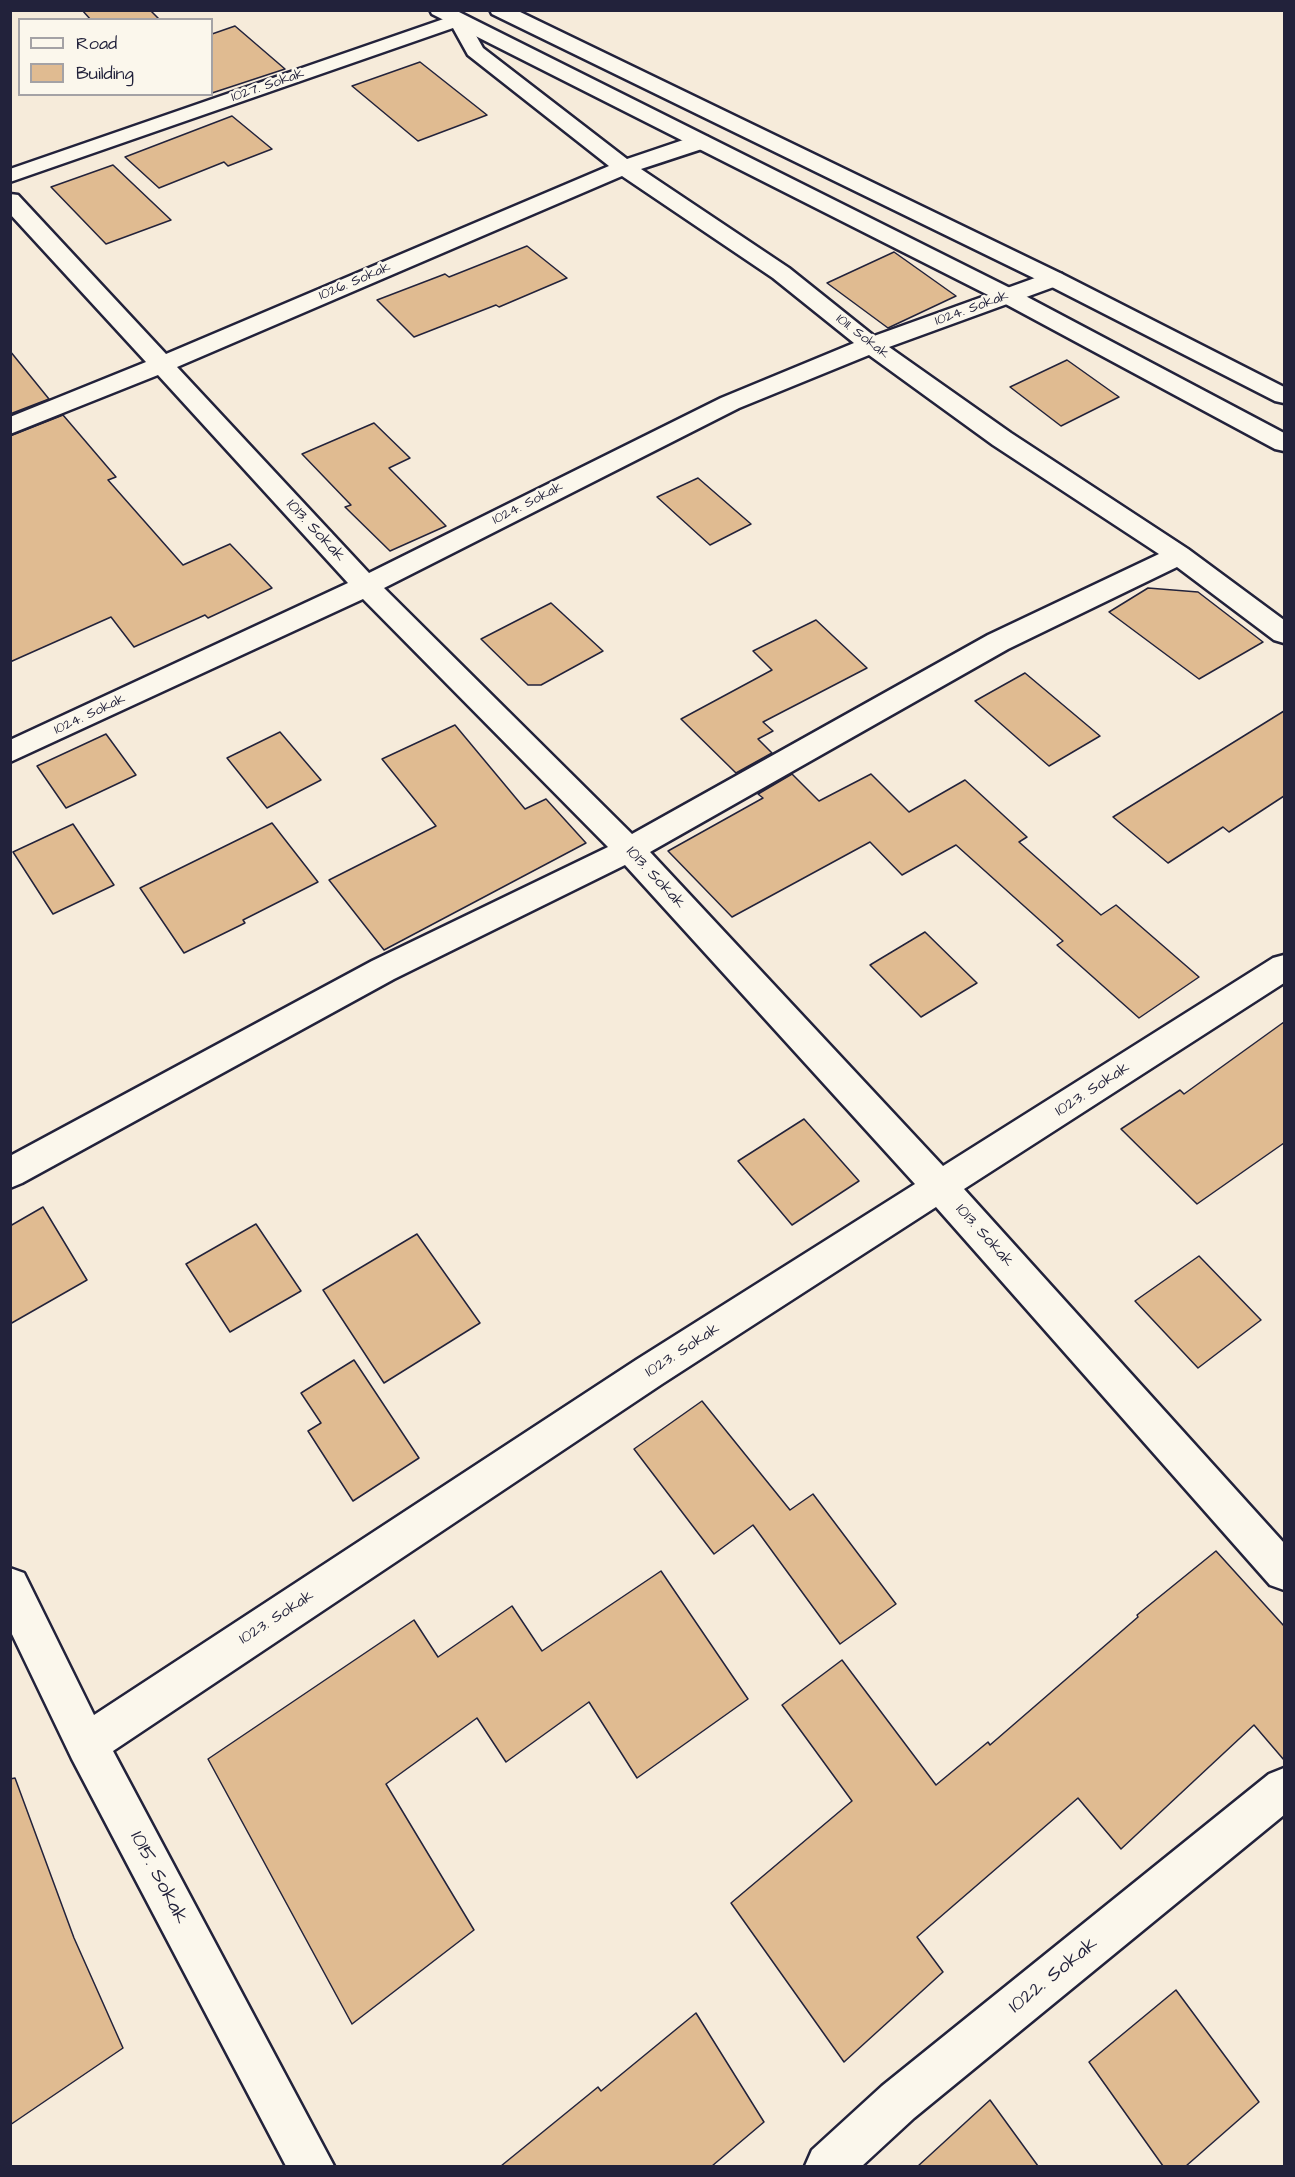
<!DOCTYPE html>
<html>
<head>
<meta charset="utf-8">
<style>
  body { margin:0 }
  #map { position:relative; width:1295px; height:2177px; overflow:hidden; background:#f6ebda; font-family:"Architects Daughter",sans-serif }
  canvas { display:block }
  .frame { position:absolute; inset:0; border:12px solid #22223b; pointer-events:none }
  .legend { position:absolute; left:18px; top:18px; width:195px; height:78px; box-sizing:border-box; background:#fbf7ec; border:2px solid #a4a2a5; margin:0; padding:8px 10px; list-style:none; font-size:18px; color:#22223b }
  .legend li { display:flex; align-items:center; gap:12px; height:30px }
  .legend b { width:30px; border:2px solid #a4a2a5 }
</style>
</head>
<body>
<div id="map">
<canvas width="1295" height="2177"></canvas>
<div class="frame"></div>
<ul class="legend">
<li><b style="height:8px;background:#fbf7ec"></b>Road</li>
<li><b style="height:16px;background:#e0bb91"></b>Building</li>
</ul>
</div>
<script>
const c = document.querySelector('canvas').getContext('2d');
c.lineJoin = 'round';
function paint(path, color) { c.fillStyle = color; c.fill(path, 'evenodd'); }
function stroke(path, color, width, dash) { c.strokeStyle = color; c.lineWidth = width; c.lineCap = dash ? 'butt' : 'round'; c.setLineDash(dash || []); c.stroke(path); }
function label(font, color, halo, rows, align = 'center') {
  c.font = font + ' "Architects Daughter",sans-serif'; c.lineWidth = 5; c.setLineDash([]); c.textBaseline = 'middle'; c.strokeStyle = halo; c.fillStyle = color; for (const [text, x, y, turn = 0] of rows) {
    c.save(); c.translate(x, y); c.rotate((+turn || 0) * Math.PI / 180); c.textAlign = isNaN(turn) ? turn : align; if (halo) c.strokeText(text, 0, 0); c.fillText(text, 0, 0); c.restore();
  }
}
const building = new Path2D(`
  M82,10H150L160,20H91Z
  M235,26L285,69L212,93V34Z
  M420,62L487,115L418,141L352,86Z
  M232,116L272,149L228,166L224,162L159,188L125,157Z
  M113,165L171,220L106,244L51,187Z
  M527,246L567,278L499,307L496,305L414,337L377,300L445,274L449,277Z
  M894,252L956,296L888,328L827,283Z
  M10,351L49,399L10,414Z
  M1067,360L1119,397L1061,426L1010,387Z
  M63,415L116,477L108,480L183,565L230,544L272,588L208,618L205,615L134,647L111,617L10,662V436Z
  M374,423L410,458L389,468L446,526L390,551L345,507L351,505L302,454Z
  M698,478L751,524L710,545L657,497Z
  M1148,588L1198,592L1263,642L1199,679L1109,612Z
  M551,603L603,651L541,685H528L481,639Z
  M816,620L867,668L763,722L773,731L758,739L772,753L736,773L681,719L772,670L753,651Z
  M1025,673L1100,736L1049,766L975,701Z
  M1284,711V796L1229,832L1223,827L1168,863L1113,817Z
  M455,725L525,809L546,799L586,843L384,950L329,880L436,826L382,759Z
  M280,732L321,780L267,808L227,758Z
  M106,734L136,775L66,808L37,766Z
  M792,774L819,801L871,774L909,812L965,780L1027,837L1019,842L1101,915L1116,905L1199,977L1139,1018L1057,945L1063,941L956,845L902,875L870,842L732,917L668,851L763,798L758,794Z
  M272,823L318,882L243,920L245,923L184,953L140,888Z
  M73,824L114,885L53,914L13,852Z
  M925,932L977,983L921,1017L870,965Z
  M1284,1022V1143L1197,1204L1121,1129L1180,1090L1184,1094Z
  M804,1119L859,1181L792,1225L738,1161Z
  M43,1207L87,1280L10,1324V1226Z
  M256,1224L301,1291L230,1332L186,1264Z
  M417,1234L480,1323L384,1383L323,1290Z
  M1199,1256L1261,1320L1198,1368L1135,1301Z
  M354,1360L419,1458L353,1501L308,1431L321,1423L301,1393Z
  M702,1401L790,1510L813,1494L896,1604L840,1644L753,1525L714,1554L634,1449Z
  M1216,1551L1284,1626V1760L1254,1725L1121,1849L1078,1798L917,1937L943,1972L844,2062L731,1903L852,1801L782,1705L842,1660L936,1785L988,1742L990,1745L1138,1617L1137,1615Z
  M661,1571L748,1699L637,1778L589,1702L506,1762L477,1718L386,1784L474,1930L352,2024L208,1759L414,1620L438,1657L512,1606L542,1651Z
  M15,1778L74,1938L123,2048L10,2125V1779Z
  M1176,1990L1259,2102L1186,2166H1163L1089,2062Z
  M696,2013L764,2122L712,2166H501L598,2087L601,2091Z
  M990,2100L1038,2166H918Z`);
paint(building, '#e0bb91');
stroke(building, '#22223b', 1.5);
const minor = new Path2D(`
  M458,14L465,16L483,48L627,159L692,137L700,136L708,137L711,142L708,147L641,169L789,268L874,336L1046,274L1054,272L1062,274L1065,279L1062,284L889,347L1011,433L1188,549L1284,620V643L1274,640L1177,567L1008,649L650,852L943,1166L1273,958L1284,955V983L964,1189L1284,1543V1590L1270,1585L936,1207L662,1384L113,1751L334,2166H286L72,1759L10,1630V1568L24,1573L94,1715L636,1360L915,1184L625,865L394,979L22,1183L10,1188V1156L372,961L608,847L363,599L10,762V740L348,583L158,375L10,434V417L146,362L10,214V194L18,195L166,354L609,166L468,55L453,28L10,182V169ZM622,176L773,278L854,343L721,398L369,573L177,367ZM869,355L993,445L1159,554L988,635L632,834L384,588L739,408Z
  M1284,1768V1815L914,2118L862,2166H805L812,2150L882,2086L1269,1774Z`);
const tertiary = new Path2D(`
  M430,10H455L1016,291L1284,433V451L1275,449L1000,301L432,14Z
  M490,10H516L1062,274L1284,387V403L1275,401L1046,284L492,14Z`);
stroke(minor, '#22223b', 5);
stroke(tertiary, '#22223b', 5);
paint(minor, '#fbf7ec');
paint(tertiary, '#fbf7ec');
label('14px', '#22223b', '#fbf7ec', [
  ["1027. Sokak",268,86,-19],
  ["1026. Sokak",355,282,-23],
  ["1024. Sokak",972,309,-20],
  ["1011. Sokak",862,337,38],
  ["1024. Sokak",528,504,-27],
  ["1024. Sokak",90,715,-25]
]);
label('16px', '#22223b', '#fbf7ec', [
  ["1013. Sokak",315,531,47],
  ["1013. Sokak",655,878,47],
  ["1023. Sokak",1093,1090,-33],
  ["1013. Sokak",984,1236,48],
  ["1023. Sokak",683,1351,-33],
  ["1023. Sokak",277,1618,-33]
]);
label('20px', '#22223b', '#fbf7ec', [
  ["1015. Sokak",158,1878,62],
  ["1022. Sokak",1054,1976,-39]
]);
</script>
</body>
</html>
